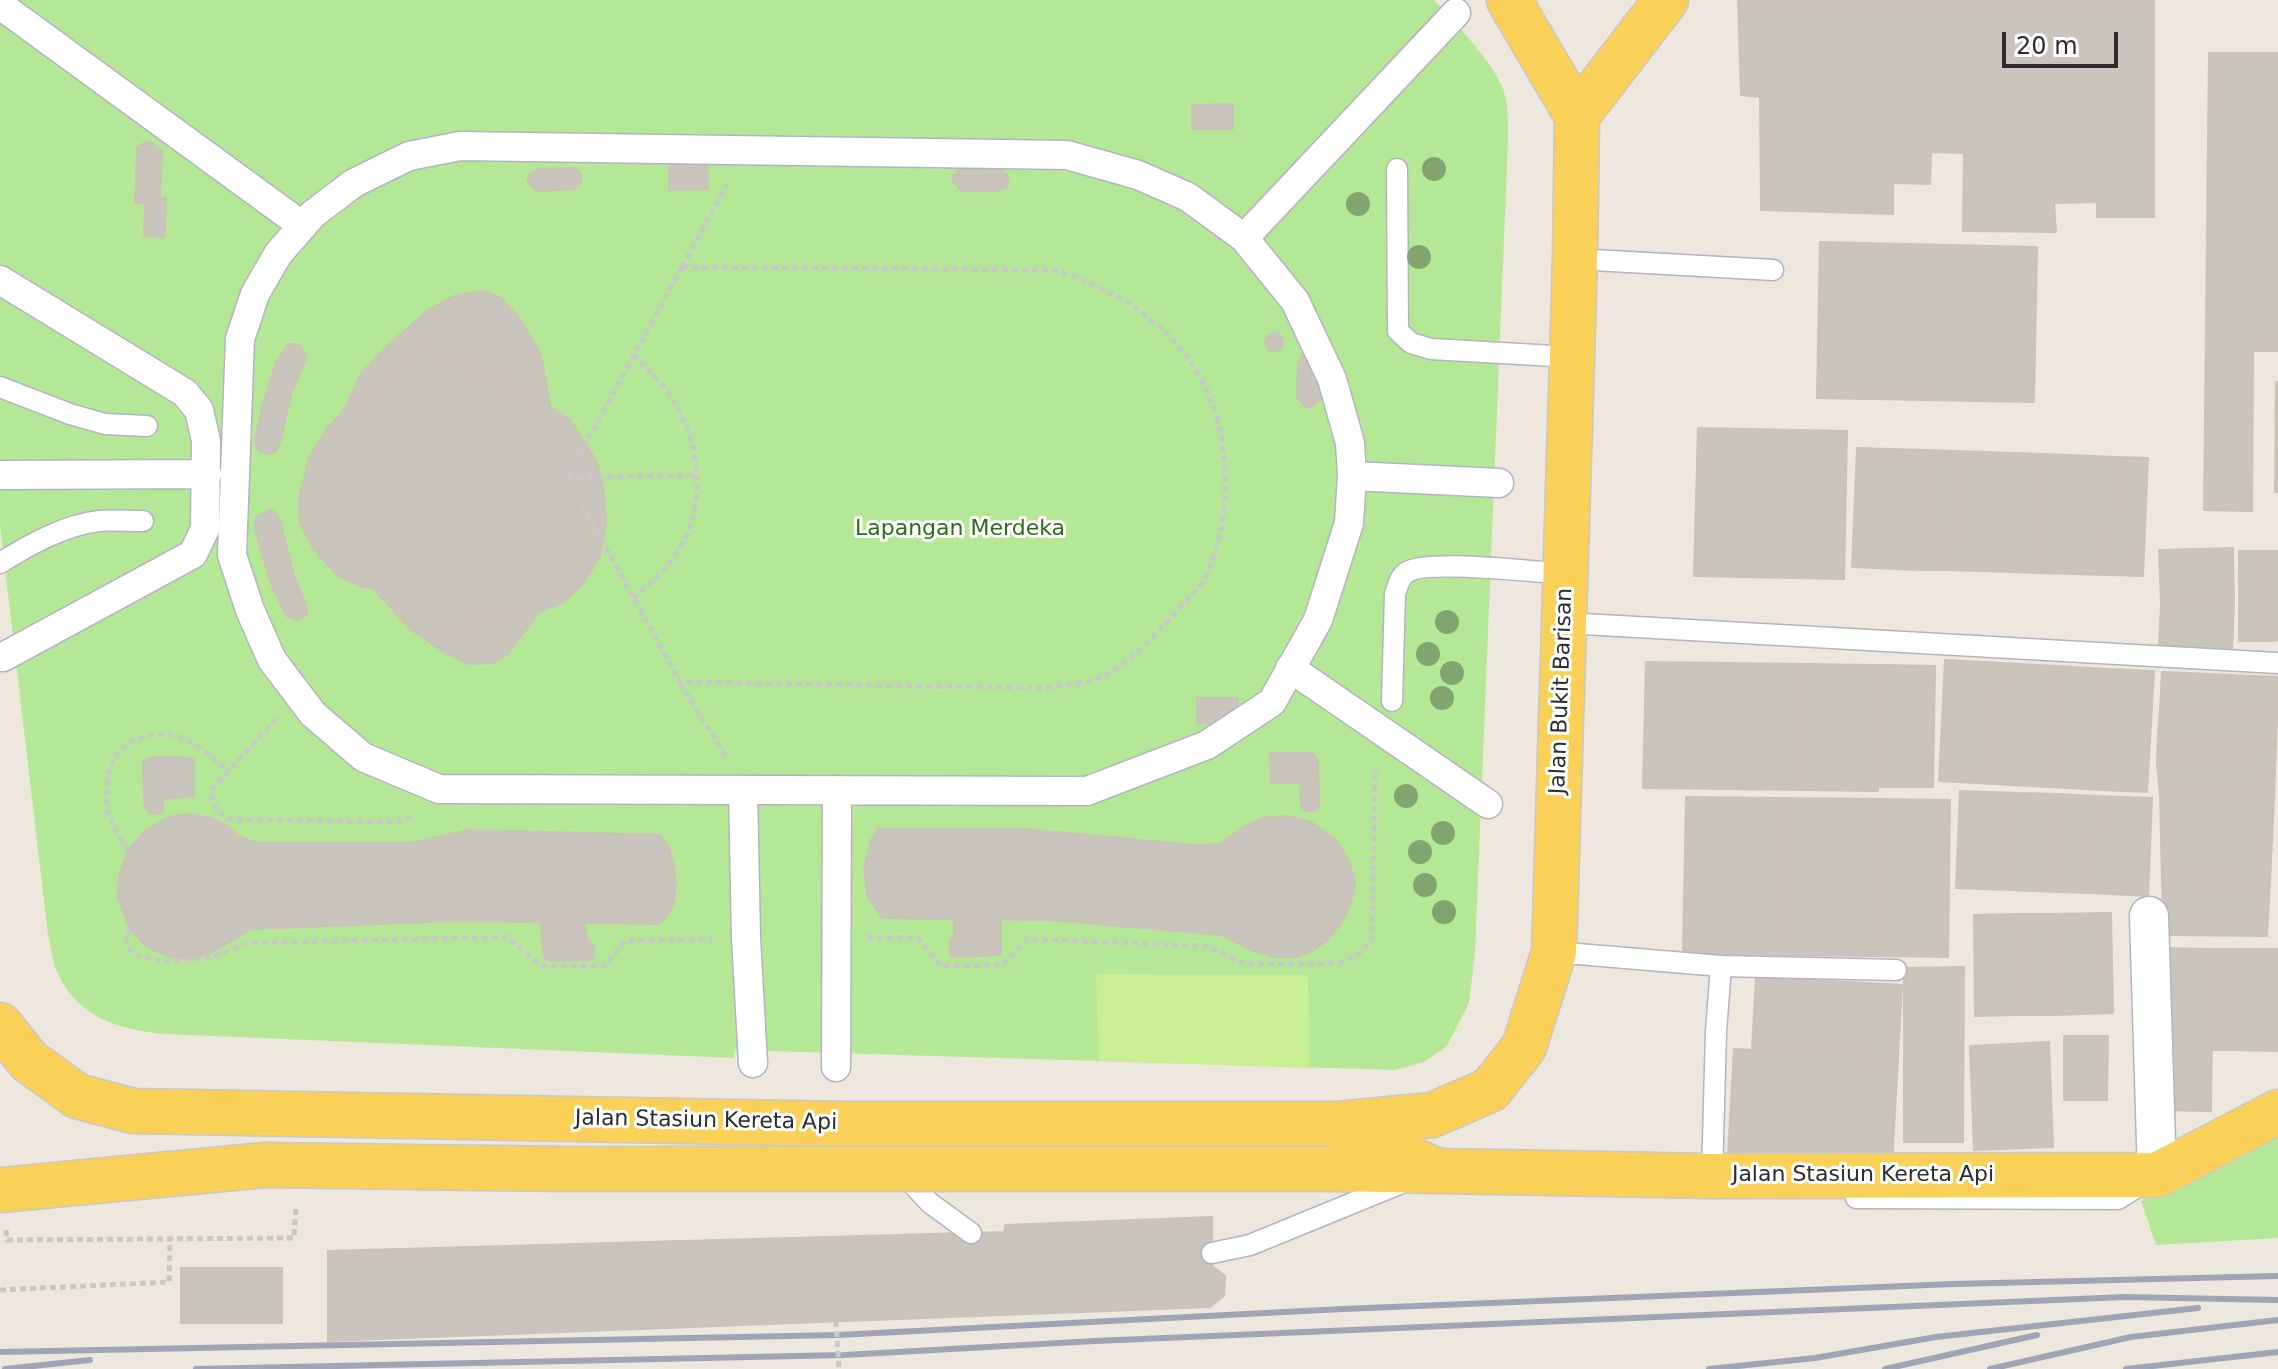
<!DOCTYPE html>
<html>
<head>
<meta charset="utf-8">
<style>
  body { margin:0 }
  #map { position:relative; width:2278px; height:1369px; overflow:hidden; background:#eee7de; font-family:"DejaVu Sans",sans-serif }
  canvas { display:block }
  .scale { position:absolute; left:2002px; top:32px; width:116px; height:36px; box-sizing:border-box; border:4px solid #2c2c2c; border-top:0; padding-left:10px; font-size:24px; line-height:28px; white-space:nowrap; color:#2c2c2c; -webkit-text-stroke:6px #fff; paint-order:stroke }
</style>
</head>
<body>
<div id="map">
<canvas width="2278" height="1369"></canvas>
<div class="scale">20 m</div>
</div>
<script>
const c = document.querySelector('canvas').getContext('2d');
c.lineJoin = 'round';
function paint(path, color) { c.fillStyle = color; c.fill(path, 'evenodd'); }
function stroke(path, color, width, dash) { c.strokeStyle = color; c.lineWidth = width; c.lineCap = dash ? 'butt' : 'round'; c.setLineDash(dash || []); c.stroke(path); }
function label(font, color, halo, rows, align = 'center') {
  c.font = font + ' "DejaVu Sans",sans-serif'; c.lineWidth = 6; c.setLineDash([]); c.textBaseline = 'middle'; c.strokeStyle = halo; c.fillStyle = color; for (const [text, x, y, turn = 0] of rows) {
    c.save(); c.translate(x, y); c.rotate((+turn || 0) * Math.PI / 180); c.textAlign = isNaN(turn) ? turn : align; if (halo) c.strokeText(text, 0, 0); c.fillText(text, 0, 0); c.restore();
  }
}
paint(new Path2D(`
  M0,0H1434C1458,26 1485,53 1501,84C1509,101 1508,123 1508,140L1475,952L1469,1003L1447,1046L1424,1062L1395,1070L735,1050L734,1058L166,1034C119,1030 78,1018 57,972C52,961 51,946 48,935L0,526Z
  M2278,1130V1238L2156,1245L2141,1201Z`), '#b4e897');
paint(new Path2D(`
  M1096,974L1308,975L1310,1068L1099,1061Z`), '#caef92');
const building = new Path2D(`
  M1738,0H2154V217H2097V202L2054,203L2056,232L1963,231L1964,153L1931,152L1930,184L1893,183V214L1761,210L1760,97L1741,95Z
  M2209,53H2278V351H2253L2252,511L2204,510Z
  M1233,104V129H1192V105Z
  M151,142L162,152L160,198H166L165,237L144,236L145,203H135L137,148L144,143Z
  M669,165H708V189L669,190Z
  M573,168L580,172L582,182L574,189L537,191L527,181L529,175L537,169Z
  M997,168L1007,174L1009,182L1006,188L994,191H962L952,181L954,174L960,169Z
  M1820,242L2037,247L2034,402L1817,398Z
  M483,291L500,297L521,320L541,355L550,406L440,353L426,349L417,351L405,359L392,374L381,394L365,397L343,412L361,374L387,346L428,310L454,296Z
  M1265 342a9 9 0 1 1 18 0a9 9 0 1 1-18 0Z
  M289,344H298L303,349L306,358L291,394L280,443L276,451L268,454L259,451L255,441L262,407L277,360Z
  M426,349L440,353L542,401L570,420L597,462L603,487L606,521L600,557L582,585L562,603L536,613L430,631L414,627L395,610L381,590L362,587L338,576L313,548L300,523L299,499L309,458L328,427L348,407L365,397L381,394L392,374L405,359L417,351Z
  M1308,353L1320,364L1321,399L1310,408L1304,406L1297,397L1298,364L1302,355Z
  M2276,382H2278V492H2275Z
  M1698,428L1847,431L1844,579L1694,576Z
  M1857,448L1924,450L1920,570L1852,567Z
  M1924,450L1956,451L1951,570H1920Z
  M1956,451L2044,454L2039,573L1951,570Z
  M2044,454L2115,457L2110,575L2039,573Z
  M2115,457L2148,458L2143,576L2110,575Z
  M269,510L276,513L280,520L294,575L306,605L307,614L299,620L286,616L270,581L255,529V518Z
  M2233,548L2234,601L2161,604L2159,550Z
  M2239,551H2272V641H2239Z
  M2272,551H2278V640L2272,641Z
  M380,588L395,610L414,627L430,631L540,611L507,655L492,663L469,664L445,653L410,629L374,589Z
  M2234,601L2232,651L2159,648L2161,604Z
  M1945,660L2002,663L1995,784L1939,781Z
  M1646,662L1807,664L1804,790L1643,788Z
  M2002,663L2056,666L2049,787L1995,784Z
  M1807,664L1880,665L1878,791L1804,790Z
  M1880,665L1935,666L1933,787H1878Z
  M2056,666L2109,669L2103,790L2049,787Z
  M2109,669L2154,671L2147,792L2103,790Z
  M2162,672L2278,677L2277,716L2160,711Z
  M1197,698H1238L1237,723H1197Z
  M2160,711L2277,716L2276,742L2158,736Z
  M2158,736L2276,742L2275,769L2157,764Z
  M1270,753H1312L1318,759L1319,806L1317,810L1306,812L1301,807L1300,783H1271Z
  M156,757L194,758V796L163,799V810L158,814L148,812L144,804L143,761Z
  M2157,764L2275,769L2274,799L2160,795Z
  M1960,791L2015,793L2011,890L1956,888Z
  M2015,793L2059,794L2055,892L2011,890Z
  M2059,794L2098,796L2094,893L2055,892Z
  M2160,795L2274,799L2270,881L2162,879Z
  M2098,796L2152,798L2148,896L2094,893Z
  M1686,797L1780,798L1778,955L1683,953Z
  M1780,798L1879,799L1876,956L1778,955Z
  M1879,799L1950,800L1948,957L1876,956Z
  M191,814L211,818L229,827L238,836L257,843H411L469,830L661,835L669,849L674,866L676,885L673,905L665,919L656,924L453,921L251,929L215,951L194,958L171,957L147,947L129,928L118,897L119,876L128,850L146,830L168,817Z
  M1286,816L1311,822L1335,839L1350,863L1355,884L1351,903L1341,923L1328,940L1312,951L1297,957H1274L1254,951L1222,935L1051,920L882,918L867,895L864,869L871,840L878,829H1025L1193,845L1220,844L1244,827L1263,818Z
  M2162,879L2270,881L2268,918L2163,912Z
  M2163,912L2268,918L2267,936L2163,935Z
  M2111,913L2113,1013L2052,1015L2050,914Z
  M2018,914L2020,1015L1975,1016L1974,915Z
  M2018,914H2050L2052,1015H2020Z
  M954,919H982V935L954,936Z
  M982,919H1001V955L956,957L950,955V941L954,936L982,935Z
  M541,922L559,923L561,940H589L594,946V958L589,960L551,961L546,959L543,952Z
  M559,923H585L587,940H561Z
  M2165,948L2213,949L2211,1111L2162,1110Z
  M2213,949H2236L2235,1050H2212Z
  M2236,949H2278V1051L2235,1050Z
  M1964,967L1963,1142H1904V968Z
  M1756,977L1902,985L1898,1058L1752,1050Z
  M2064,1036H2108L2107,1100H2064Z
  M2049,1042L2053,1147L1974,1150L1970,1046Z
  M1734,1049L1898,1058L1892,1164L1728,1156Z
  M1212,1217V1266L1225,1276L1224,1296L1210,1307L328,1341V1251L1004,1232L1005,1225Z
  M181,1268H282V1323H181Z`);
paint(building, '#c9c5bc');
stroke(building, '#cac3b7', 2);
const service = new Path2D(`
  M1397,169L1398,331L1411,343L1431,349L1573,357
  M1575,259L1773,270
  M0,387L70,414L105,424L147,426
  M0,563C29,545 64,525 99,521C113,520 129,521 143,521
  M1565,623L2278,663
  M1392,701L1395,594C1398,586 1399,577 1407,572C1428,559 1536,572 1566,574
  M1554,952L1721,966L1896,970
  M902,1173L930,1203L971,1233
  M1712,1176L1716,1032L1721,966
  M1856,1198L2118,1199L2144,1183
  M1212,1253L1250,1245L1404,1182`);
const pedestrian = new Path2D(`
  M0,5L303,226
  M460,146L1067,155L1138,175L1188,197L1244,238L1295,301L1332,379L1350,443L1352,476L1349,523L1318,620L1272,702L1207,745L1087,791L439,789L363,757L313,714L272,660L250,610L232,555L240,339L255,294L278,254L313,214L354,183L409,156Z
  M1244,238L1456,13
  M0,280L185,393L199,410L206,441L205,529L193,554L3,657
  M0,475L207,474
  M1352,476L1499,483
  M1290,668L1488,804
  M743,790L746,938L753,1063
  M836,1067L837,790`);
const minor = new Path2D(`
  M2149,916L2157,1175`);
const primary = new Path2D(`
  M1577,116L1666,0
  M0,1025L29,1061L77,1096L133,1111L847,1124H1336L1433,1169
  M1338,1124L1432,1115L1490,1090L1524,1047L1554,952L1575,259L1577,116L1509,0
  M1332,1169L1712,1176L2157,1175L2278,1112
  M0,1190L265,1165`);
stroke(service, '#b2b5c0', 23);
stroke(pedestrian, '#b2b5c0', 31);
stroke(minor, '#b2b5c0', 41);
stroke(primary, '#c8c8c8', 47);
stroke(new Path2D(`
  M682,267L1055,270C1158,303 1227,372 1225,485C1225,516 1219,551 1204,579C1197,592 1182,604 1172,616C1154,637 1121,672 1093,680C1078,684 1061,685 1045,688L680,682L567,478Z
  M682,267L727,184
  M567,478L696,475
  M633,599C652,582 674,562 685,539C707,493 697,432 668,392C658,379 645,367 634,355
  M680,683L726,756
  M276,719L213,788C209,803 216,810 227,819L394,822L417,816
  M128,850C119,836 109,822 107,805C105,790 108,763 119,751C134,735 163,731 183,738C199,744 215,761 229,771
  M129,928C111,969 188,962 211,957C223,954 235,948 246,943L507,937L540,966H605L625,941L713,939
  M867,937L918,938L941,966L1003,965L1027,939L1206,946L1245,964L1340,963L1360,953L1372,938L1375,768
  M6,1230L7,1240L294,1238L296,1206
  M0,1290L169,1282L170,1239`), '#c8c8c8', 5, [6, 4]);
stroke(service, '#fff', 20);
stroke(pedestrian, '#fff', 28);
stroke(minor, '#fff', 38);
stroke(primary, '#f9d058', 44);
stroke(new Path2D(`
  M0,1352L838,1335L1343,1309L1954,1284L2278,1276
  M5,1369L90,1360
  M196,1369L844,1355L1095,1341L2125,1297L2278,1300
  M1709,1369L1815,1358L1936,1337L2198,1308
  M1885,1369L2037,1335
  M1990,1369L2131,1337L2278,1320
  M2126,1369L2278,1352`), '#a0a4b7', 6);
const primaryBridge = new Path2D(`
  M265,1165L562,1169H1332`);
stroke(primaryBridge, '#c8c8c8', 47, []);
stroke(new Path2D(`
  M836,1321L839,1369`), '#c8c8c8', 5, [6, 4]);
stroke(primaryBridge, '#f9d058', 44);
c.fillStyle = '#82a570';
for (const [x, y] of [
  [1434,169],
  [1358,204],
  [1419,257],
  [1447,622],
  [1428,654],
  [1452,673],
  [1442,698],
  [1406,796],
  [1443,833],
  [1420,852],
  [1425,885],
  [1444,912]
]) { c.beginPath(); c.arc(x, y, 12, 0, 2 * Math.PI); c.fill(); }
label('22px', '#2a6f16', '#fff', [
  ["Lapangan Merdeka",960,529]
]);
label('22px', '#2c2c2c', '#fff', [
  ["Jalan Bukit Barisan",1562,691,-88],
  ["Jalan Stasiun Kereta Api",706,1121,1],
  ["Jalan Stasiun Kereta Api",1863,1175]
]);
</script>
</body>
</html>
